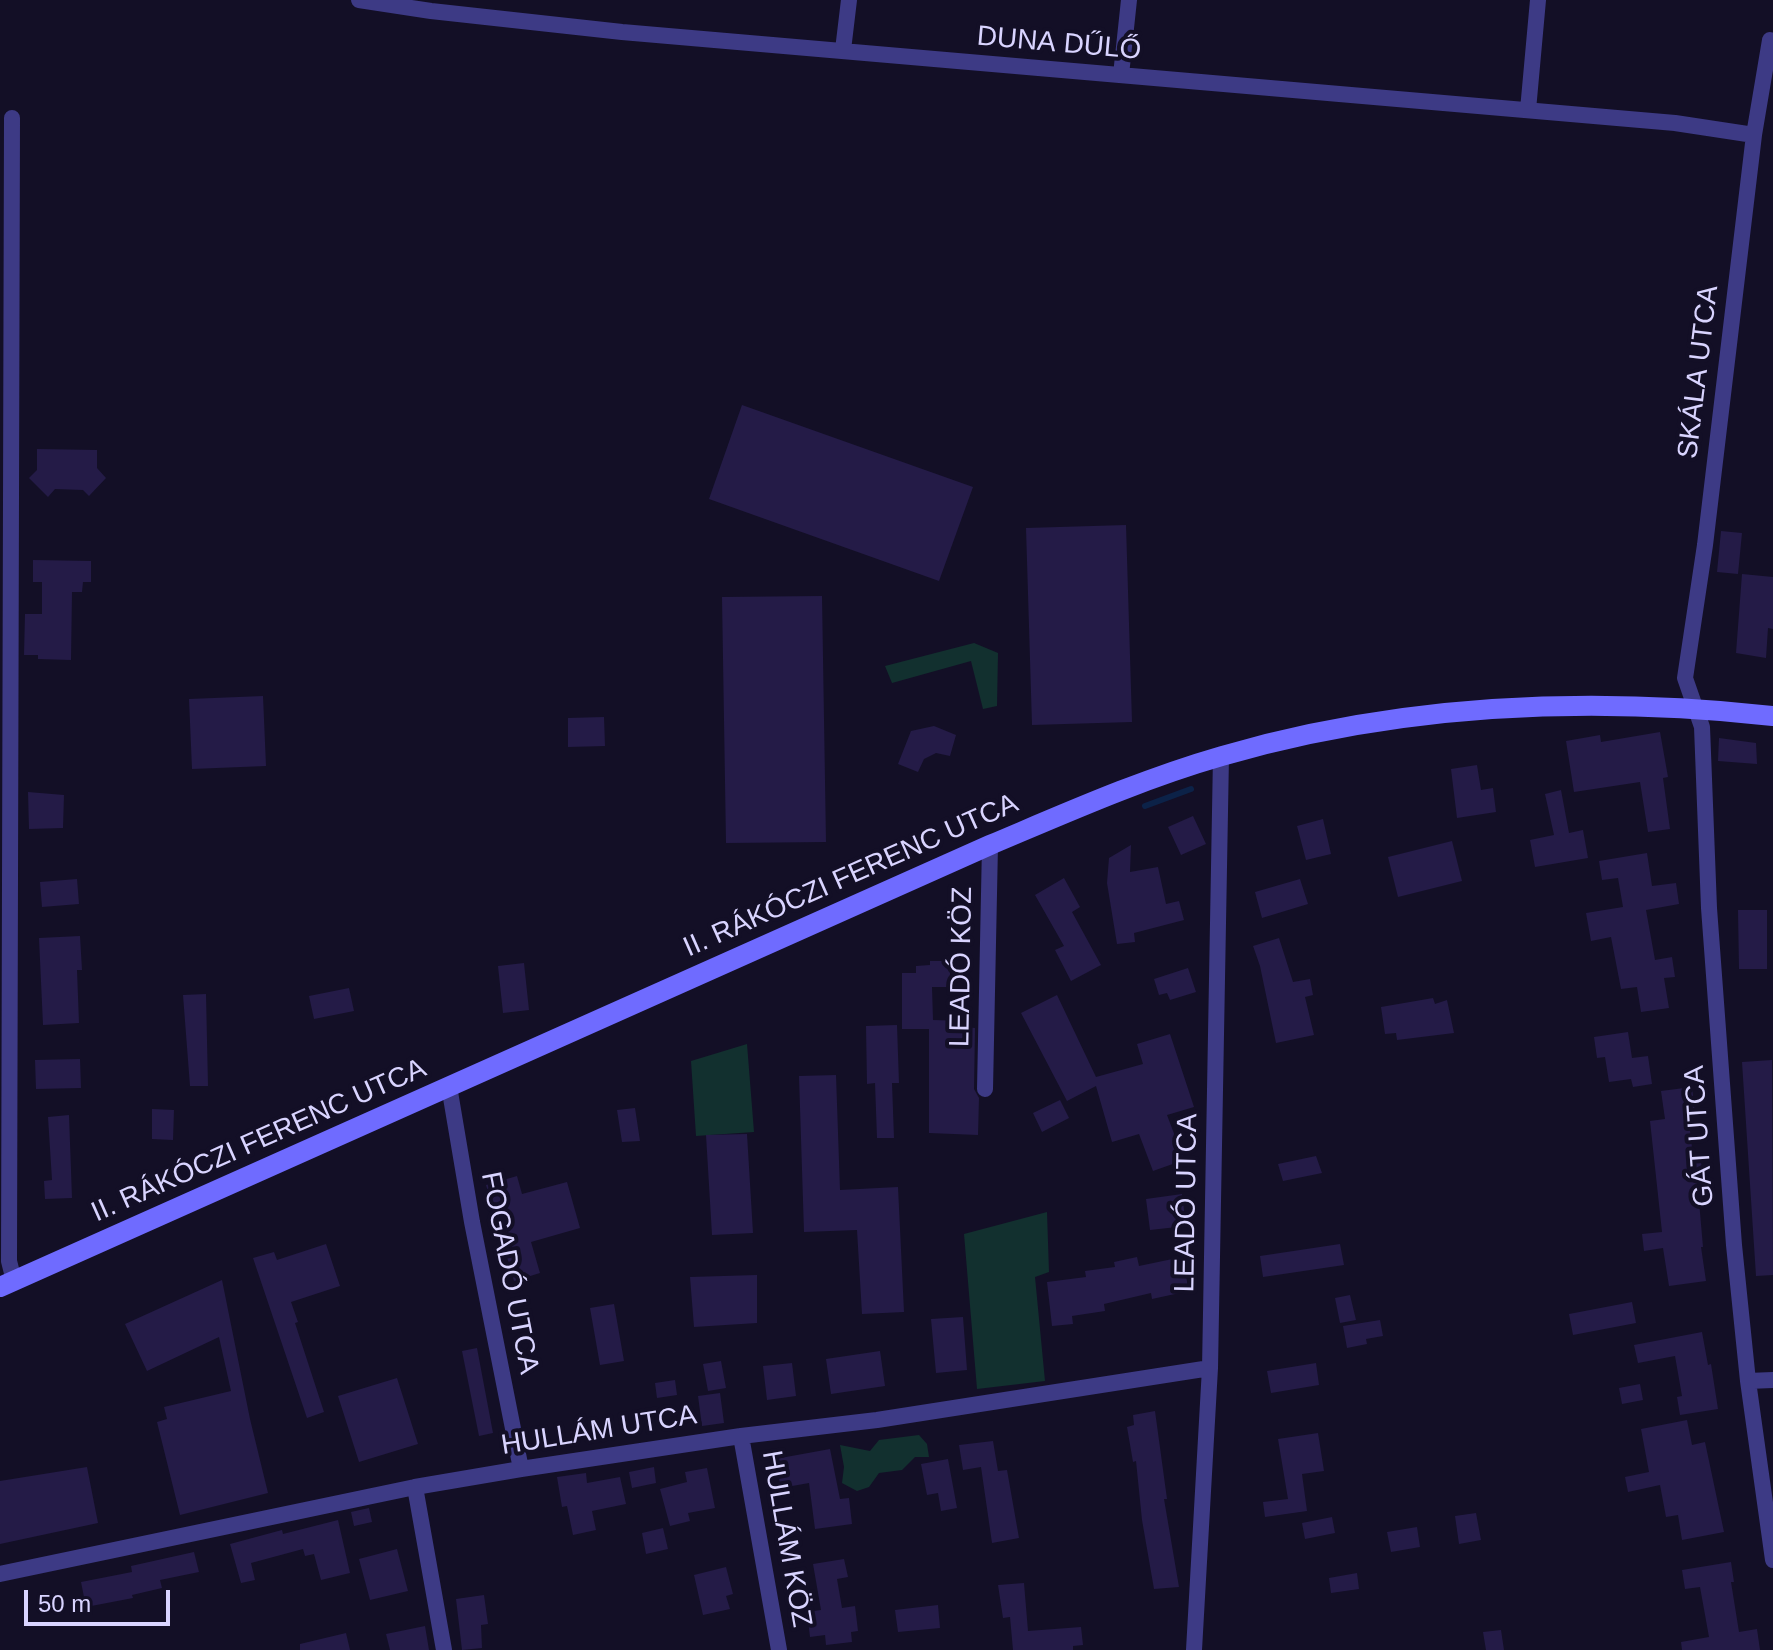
<!DOCTYPE html>
<html>
<head>
<meta charset="utf-8">
<style>
  body { margin:0 }
  #map { position:relative; width:1773px; height:1650px; overflow:hidden; background:#130f26; font-family:Helvetica,sans-serif }
  canvas { display:block }
  .scale { position:absolute; left:24px; top:1590px; width:146px; height:36px; box-sizing:border-box; border:4px solid #d9d4ff; border-top:0; padding-left:10px; font-size:24px; line-height:28px; white-space:nowrap; color:#d9d4ff; -webkit-text-stroke:6px #130f26; paint-order:stroke }
</style>
</head>
<body>
<div id="map">
<canvas width="1773" height="1650"></canvas>
<div class="scale">50 m</div>
</div>
<script>
const c = document.querySelector('canvas').getContext('2d');
c.lineJoin = 'round';
function paint(path, color) { c.fillStyle = color; c.fill(path, 'evenodd'); }
function stroke(path, color, width, dash) { c.strokeStyle = color; c.lineWidth = width; c.lineCap = dash ? 'butt' : 'round'; c.setLineDash(dash || []); c.stroke(path); }
function label(font, color, halo, rows, align = 'center') {
  c.font = font + ' Helvetica,sans-serif'; c.lineWidth = 8; c.setLineDash([]); c.textBaseline = 'middle'; c.strokeStyle = halo; c.fillStyle = color; for (const [text, x, y, turn = 0] of rows) {
    c.save(); c.translate(x, y); c.rotate((+turn || 0) * Math.PI / 180); c.textAlign = isNaN(turn) ? turn : align; if (halo) c.strokeText(text, 0, 0); c.fillText(text, 0, 0); c.restore();
  }
}
paint(new Path2D(`
  M974,643L998,653L997,706L983,709L971,661L892,683L885,666Z
  M747,1044L754,1132L696,1136L691,1061Z
  M1047,1212L1049,1272L1035,1277L1045,1381L977,1389L964,1234Z
  M919,1435L927,1444L929,1457H915L902,1470L879,1473L869,1487L857,1491L842,1483L844,1467L840,1445L870,1451L879,1440Z`), '#12302f');
stroke(new Path2D(`
  M1145,806L1191,789`), '#0c2248', 6);
paint(new Path2D(`
  M742,405L973,487L939,581L709,499Z
  M37,449L97,450V468L106,478L89,496L83,490L55,489L48,497L29,478L37,470Z
  M1126,525L1132,722L1032,725L1026,528Z
  M1721,531L1742,533L1738,574L1717,572Z
  M33,560L91,561V582H83L82,592H72L71,660L38,659V655H24L25,614H42V582H33Z
  M1742,574L1773,577V629L1768,628L1766,658L1736,653Z
  M822,596L826,842L726,843L722,597Z
  M263,696L266,766L192,769L189,699Z
  M604,717L605,746L568,747V718Z
  M934,726L956,735L950,756L936,753L924,759L918,772L898,764L911,731Z
  M1660,732L1668,777L1663,778L1670,829L1648,832L1640,782L1574,792L1566,741L1600,735L1601,742Z
  M1719,738L1756,743L1757,764L1718,761Z
  M1477,765L1481,790L1493,788L1496,812L1457,818L1451,769Z
  M1561,790L1569,833L1583,830L1588,858L1535,867L1530,840L1554,835L1545,794Z
  M28,792L64,795L63,828L29,829Z
  M1193,816L1206,844L1181,855L1168,827Z
  M1323,819L1331,854L1306,860L1297,826Z
  M1452,841L1462,881L1398,897L1388,857Z
  M1131,845L1130,872L1158,867L1166,904L1179,901L1184,920L1134,933L1135,942L1117,944L1107,883L1109,858Z
  M1647,853L1652,886L1676,883L1679,904L1646,910L1655,960L1672,957L1675,977L1664,978L1669,1008L1641,1012L1637,987L1621,989L1611,937L1591,941L1586,913L1623,907L1618,878L1602,880L1599,861Z
  M1064,878L1080,907L1072,912L1101,965L1071,981L1055,950L1064,946L1035,895Z
  M77,879L79,904L42,907L40,882Z
  M1300,879L1308,904L1262,918L1255,892Z
  M1738,910H1767V969H1739Z
  M80,936L82,970H77L79,1023L43,1025L39,938Z
  M1279,938L1293,982L1310,979L1313,995L1305,997L1314,1035L1276,1043L1260,966L1253,946Z
  M930,961H950V987H932L933,1020L966,1021V1027L975,1028L974,1089L979,1098L978,1135L929,1133V1029H902V973H916V966L930,965Z
  M524,963L529,1010L503,1013L498,966Z
  M1188,968L1196,992L1170,1000L1167,993L1159,995L1154,979Z
  M349,988L354,1011L314,1019L309,996Z
  M206,994L208,1086H190L183,995Z
  M1057,995L1096,1077L1143,1064L1137,1044L1170,1034L1194,1107L1167,1115L1184,1160L1153,1171L1139,1134L1112,1142L1096,1086L1067,1101L1021,1013Z
  M1433,998L1435,1004L1447,1000L1454,1033L1397,1040L1396,1033L1385,1034L1381,1007Z
  M897,1025L899,1083H892L894,1138H877L875,1083L867,1084L866,1026Z
  M1628,1032L1632,1058L1648,1056L1652,1084L1633,1087L1631,1079L1609,1082L1605,1057L1597,1058L1594,1037Z
  M80,1059L81,1088L36,1089L35,1060Z
  M1772,1060L1773,1275L1756,1276L1742,1062Z
  M836,1075L840,1190L898,1187L904,1312L862,1314L857,1230L804,1232L799,1076Z
  M1692,1087L1695,1113L1688,1114L1693,1156L1700,1155L1703,1177L1697,1178L1703,1247H1701L1706,1281L1669,1286L1663,1248L1644,1251L1642,1234L1662,1232L1650,1121L1665,1119L1661,1091Z
  M1060,1100L1069,1118L1042,1132L1033,1113Z
  M635,1108L640,1141L622,1142L617,1110Z
  M152,1109L174,1110L173,1140L152,1139Z
  M69,1115L72,1198L45,1199L44,1181L52,1180L48,1117Z
  M747,1134L753,1233L712,1235L706,1135Z
  M1316,1156L1322,1173L1283,1181L1278,1164Z
  M517,1176L522,1194L567,1182L580,1228L531,1242L540,1273L514,1281L486,1185Z
  M1182,1194L1186,1226L1150,1230L1146,1199Z
  M326,1244L340,1286L291,1302L298,1322L295,1323L324,1412L307,1418L253,1258L274,1252L277,1260Z
  M1340,1244L1344,1265L1263,1277L1260,1256Z
  M1137,1257L1139,1266L1182,1257L1189,1291L1152,1299L1151,1293L1104,1304L1105,1311L1072,1316L1073,1324L1052,1326L1047,1282L1086,1277L1085,1271L1115,1267L1114,1262Z
  M757,1275V1323L694,1327L690,1277Z
  M222,1280L250,1419L268,1493L180,1515L157,1422L167,1419L164,1407L231,1391L219,1337L147,1371L125,1324Z
  M1350,1295L1356,1320L1340,1323L1335,1298Z
  M1632,1302L1636,1323L1573,1335L1569,1314Z
  M614,1304L624,1361L600,1365L590,1308Z
  M963,1317L967,1370L936,1373L931,1319Z
  M1380,1320L1383,1336L1366,1339L1367,1344L1347,1348L1343,1326Z
  M1702,1332L1708,1365L1711,1364L1718,1409L1680,1415L1677,1397L1682,1396L1675,1356L1638,1363L1634,1345Z
  M477,1348L493,1433L479,1436L462,1351Z
  M880,1351L885,1386L831,1394L826,1359Z
  M721,1361L726,1388L708,1391L703,1364Z
  M792,1363L796,1396L767,1400L763,1366Z
  M1316,1363L1319,1385L1271,1393L1267,1371Z
  M397,1378L418,1444L359,1462L338,1396Z
  M675,1380L677,1395L657,1398L655,1383Z
  M1640,1384L1643,1400L1622,1404L1619,1388Z
  M720,1393L724,1423L702,1426L698,1396Z
  M1155,1411L1167,1499H1164L1179,1587L1154,1589L1142,1520L1136,1461L1133,1462L1127,1427L1134,1425L1133,1415Z
  M1687,1420L1692,1445L1705,1442L1724,1532L1682,1540L1678,1515L1666,1517L1660,1485L1628,1492L1625,1477L1649,1472L1641,1429Z
  M1318,1433L1324,1471L1302,1474L1307,1511L1265,1517L1263,1502L1288,1499L1278,1439Z
  M993,1441L998,1471L1007,1470L1019,1538L992,1543L981,1467L963,1470L959,1445Z
  M830,1449L840,1499L849,1498L852,1524L815,1529L809,1483L781,1488L775,1459Z
  M948,1459L957,1508L941,1511L938,1493L927,1495L921,1464Z
  M87,1467L98,1523L0,1544V1481Z
  M654,1467L656,1483L632,1488L629,1472Z
  M707,1468L715,1508L688,1513L690,1521L670,1526L660,1489L687,1482L685,1472Z
  M586,1473L587,1483L620,1477L626,1504L592,1511L596,1530L573,1535L567,1506L562,1507L557,1477Z
  M369,1508L372,1522L354,1526L351,1512Z
  M1476,1513L1481,1540L1459,1544L1455,1516Z
  M1332,1517L1335,1533L1305,1539L1302,1523Z
  M338,1520L350,1573L321,1580L314,1554L305,1556L303,1549L251,1563L255,1580L241,1583L230,1544L282,1530L283,1534Z
  M1417,1527L1420,1547L1391,1552L1387,1532Z
  M663,1528L668,1549L646,1554L642,1533Z
  M397,1549L408,1591L370,1600L359,1559Z
  M194,1552L199,1572L160,1580L162,1588L132,1595L133,1598L86,1607L81,1582L132,1572L131,1566Z
  M844,1559L848,1577L837,1579L842,1608L855,1606L858,1631L851,1632L852,1642L826,1645L825,1635L810,1637L807,1612L821,1610L813,1564Z
  M1731,1562L1734,1582H1731L1739,1632L1757,1629L1760,1650H1682L1681,1642L1709,1637L1700,1587L1685,1589L1682,1570Z
  M726,1567L733,1594L726,1596L730,1609L703,1615L694,1575Z
  M1357,1573L1359,1589L1331,1593L1329,1578Z
  M1024,1583L1028,1631L1081,1627L1083,1645L1073,1646V1650H1013L1010,1617L1003,1618L998,1585Z
  M484,1595L488,1624L481,1625L482,1648L462,1650L456,1599Z
  M938,1605L940,1628L898,1632L895,1610Z
  M425,1626L429,1650H390L386,1634Z
  M1501,1630L1504,1650H1486L1483,1632Z
  M346,1633L350,1650H300V1644Z`), '#241b47');
stroke(new Path2D(`
  M359,0L431,11L622,32L1675,123L1754,135
  M1773,41L1770,40L1754,135L1705,545L1685,678L1702,727L1709,908L1734,1245L1748,1381L1773,1560
  M843,50L849,0
  M1121,75L1129,0
  M1528,110L1538,0
  M12,118L9,1261L14,1281
  M449,1086L472,1222L521,1469
  M985,1089L990,845
  M1748,1381L1773,1380
  M741,1436L779,1650
  M415,1487L444,1650
  M0,1574L415,1487L521,1469L741,1436L877,1420L1210,1368
  M1194,1650L1210,1368L1221,756`), '#3d3a85', 16);
stroke(new Path2D(`
  M0,1287L990,845C1066,813 1142,779 1222,756C1401,704 1589,696 1773,716`), '#6f6bff', 20);
label('28px', '#d9d4ff', '#130f26', [
  ["DUNA DŰLŐ",1059,44,5],
  ["SKÁLA UTCA",1699,372,-83],
  ["II. RÁKÓCZI FERENC UTCA",851,876,-24],
  ["LEADÓ KÖZ",962,967,-89],
  ["GÁT UTCA",1700,1136,-94],
  ["II. RÁKÓCZI FERENC UTCA",259,1141,-24],
  ["LEADÓ UTCA",1187,1203,-89],
  ["FOGADÓ UTCA",509,1273,79],
  ["HULLÁM UTCA",599,1431,-9],
  ["HULLÁM KÖZ",786,1539,80]
]);
</script>
</body>
</html>
